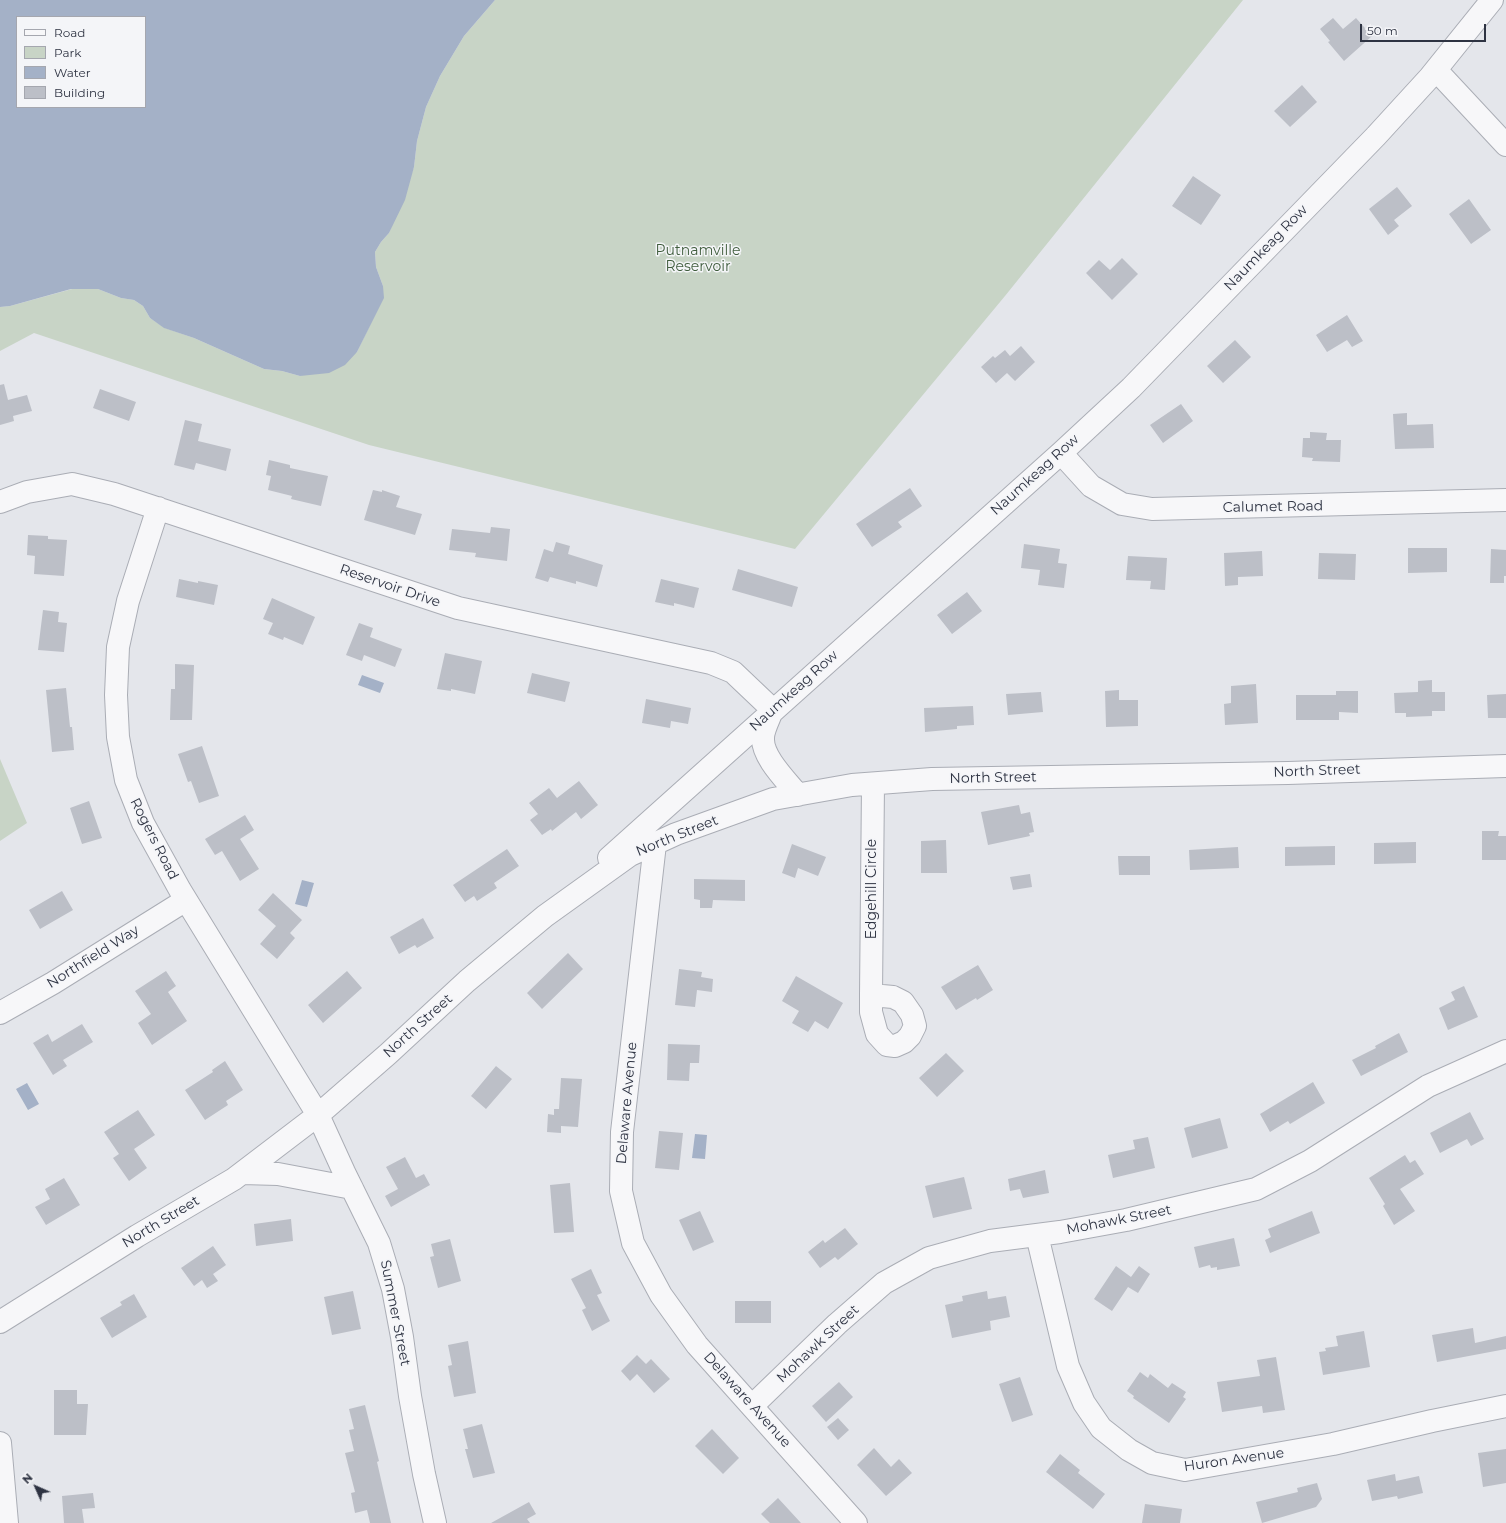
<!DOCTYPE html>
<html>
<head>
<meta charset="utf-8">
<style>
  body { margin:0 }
  #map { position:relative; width:1506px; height:1523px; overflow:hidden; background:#e4e6eb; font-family:Montserrat,sans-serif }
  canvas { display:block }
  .legend { position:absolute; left:16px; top:16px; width:130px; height:92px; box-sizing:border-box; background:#f4f5f8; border:1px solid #a5a7af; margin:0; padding:5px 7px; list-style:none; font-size:12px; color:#2e3342 }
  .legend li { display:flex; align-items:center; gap:8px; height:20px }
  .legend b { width:20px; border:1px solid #a5a7af }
  .north { position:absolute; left:16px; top:1467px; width:40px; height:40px; -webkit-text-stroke:3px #f4f5f8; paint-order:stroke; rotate:315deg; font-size:11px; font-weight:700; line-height:16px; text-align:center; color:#2e3342 }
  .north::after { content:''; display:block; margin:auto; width:14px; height:18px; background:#2e3342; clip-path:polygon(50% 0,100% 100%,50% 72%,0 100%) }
  .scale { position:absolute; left:1360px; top:24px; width:126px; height:18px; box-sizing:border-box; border:2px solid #2e3342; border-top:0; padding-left:5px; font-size:12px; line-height:14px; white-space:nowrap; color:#2e3342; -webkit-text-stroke:3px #f4f5f8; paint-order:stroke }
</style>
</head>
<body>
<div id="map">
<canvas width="1506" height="1523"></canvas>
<ul class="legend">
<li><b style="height:5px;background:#f7f7f9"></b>Road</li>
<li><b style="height:11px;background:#c8d4c6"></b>Park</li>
<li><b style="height:11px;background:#a4b1c7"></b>Water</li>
<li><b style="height:11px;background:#bcbfc7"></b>Building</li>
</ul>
<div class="north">N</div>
<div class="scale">50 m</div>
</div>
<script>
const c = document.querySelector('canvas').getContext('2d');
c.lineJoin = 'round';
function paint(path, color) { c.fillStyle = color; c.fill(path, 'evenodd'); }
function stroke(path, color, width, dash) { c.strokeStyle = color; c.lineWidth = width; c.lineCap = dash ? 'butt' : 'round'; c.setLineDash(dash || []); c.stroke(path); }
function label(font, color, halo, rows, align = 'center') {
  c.font = font + ' Montserrat,sans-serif'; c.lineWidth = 3; c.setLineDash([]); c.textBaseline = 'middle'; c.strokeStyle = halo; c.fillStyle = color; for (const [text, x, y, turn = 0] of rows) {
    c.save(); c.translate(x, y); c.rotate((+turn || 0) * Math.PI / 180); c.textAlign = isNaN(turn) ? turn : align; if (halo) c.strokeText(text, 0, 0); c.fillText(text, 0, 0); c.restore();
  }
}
paint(new Path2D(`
  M495,0H1243L1005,296L795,549L369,445L34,333L0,351V307L10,306L72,289H98L121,298L134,300L143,306L150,318L165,328L194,338L264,369L282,371L300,376L357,352L370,325L383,286L376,267L375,252L381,242L389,233L414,167L417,141L426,107L440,76L464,36Z
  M0,759L27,823L0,841Z`), '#c8d4c6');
paint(new Path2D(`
  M0,0H495L464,36L440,76L426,107L417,141L414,167L405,200L389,233L381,242L375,252L376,267L383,286L384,298L357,352L345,365L329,373L300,376L282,371L264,369L194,338L164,328L150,318L143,306L134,300L121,298L98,289H71L10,306L0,307ZM17,17H145V107H17Z
  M362,675L384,683L380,693L358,685Z
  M302,880L314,883L307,907L295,904Z
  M27,1083L39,1104L28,1110L16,1089Z
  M695,1134L707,1135L705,1159L692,1158Z`), '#a4b1c7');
paint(new Path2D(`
  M1333,18L1343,29L1356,18L1372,36L1344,61L1328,42L1330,41L1320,29Z
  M1302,85L1317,102L1290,127L1274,111Z
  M1193,176L1221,195L1201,225L1172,206Z
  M1397,187L1412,206L1394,220L1399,226L1388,235L1369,209Z
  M1469,199L1491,230L1471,244L1449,214Z
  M1122,258L1138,274L1112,300L1086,273L1099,260L1110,270Z
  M1347,315L1363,341L1352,347L1347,340L1327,352L1316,335Z
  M1235,340L1251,357L1223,383L1207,366Z
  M1021,346L1035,362L1015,381L1007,373L996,383L981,367L993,356L995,358L1005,350L1010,356Z
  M4,384L8,400L27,395L32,411L13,416L14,421L0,425V385Z
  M100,389L136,402L129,421L93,408Z
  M1181,404L1193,421L1163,443L1150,425Z
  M1407,413V425L1433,424L1434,448L1395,449L1393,414Z
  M185,420L202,424L198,441L231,449L226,471L196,463L194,470L174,465Z
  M1310,432L1327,433L1326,440H1341L1340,462L1312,461L1313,458L1302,457L1303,438H1310Z
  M269,460L290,465V468L328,476L321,506L291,499L292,496L268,490L271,476L266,475Z
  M910,488L922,506L898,522L902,527L872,547L856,524Z
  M373,490L382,492V490L400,496L396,507L422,514L415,535L364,520Z
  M491,527L510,529L507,561L475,557L476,553L449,550L452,529L490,533Z
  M28,535L48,536V539L67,540L64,576L34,574L35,556L27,555Z
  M556,542L570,546L568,554L603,565L597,587L576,581V584L550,577L548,582L535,578L544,549L553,552Z
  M1024,544L1060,549L1058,563L1067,564L1064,588L1038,585L1040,570L1021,568Z
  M1408,548H1447V572L1408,573Z
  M1491,549L1506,550V576H1504V583H1490Z
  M1262,551L1263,576L1238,577V585L1225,586L1224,553Z
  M1319,553L1356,554L1355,580L1318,579Z
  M1128,556L1167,558L1165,590L1150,589L1151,581L1126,580Z
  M738,569L798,587L792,607L732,590Z
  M179,579L198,583V581L218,585L214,605L176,597Z
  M661,579L699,588L694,608L674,603V606L655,602Z
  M967,592L982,611L952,634L937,615Z
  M272,598L315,617L303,645L284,637L283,640L268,634L273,623L263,619Z
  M43,610L59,612L58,622L67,623L64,652L38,650Z
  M359,623L373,628L370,637L402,649L395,667L364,655L362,661L346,655Z
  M445,653L482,661L475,694L451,689V691L437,689Z
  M175,664L194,665L192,720H170L171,689H175Z
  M532,673L570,682L565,702L527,693Z
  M1432,680V692H1445V711H1432V716L1406,717V713H1395L1394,693L1418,692V681Z
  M1256,684L1258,723L1225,725L1224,704L1231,703V686Z
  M66,688L70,727H72L74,750L52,752L46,690Z
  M1119,690V700H1138V726L1106,727L1105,691Z
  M1336,691H1358V713L1339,712V720H1296V695H1336Z
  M1041,692L1043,712L1008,715L1006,694Z
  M1506,694V718H1488L1487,695Z
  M646,699L691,708L688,724L671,721L670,728L642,723Z
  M973,706L974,725L957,726V729L925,732L924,708Z
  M202,746L219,796L199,803L191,781L188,782L178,754Z
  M579,781L598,805L581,819L576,812L552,831L551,829L542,835L530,820L538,814L529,803L549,788L557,798Z
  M89,801L102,838L82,844L70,808Z
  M1019,805L1021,814L1030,812L1034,832L1029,833L1030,836L988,845L981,812Z
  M245,815L254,830L240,839L259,869L240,881L222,851L215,855L205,839Z
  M1482,831H1499L1498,836H1506V860H1482Z
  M946,840L947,873H921V841Z
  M1416,842V863L1374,864V843Z
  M792,844L826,857L818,876L798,868L795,878L782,873Z
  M1335,846V865L1285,866V847Z
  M1238,847L1239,868L1190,870L1189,850Z
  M507,849L519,866L494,883L497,888L477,901L474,896L465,902L453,885Z
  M1118,856H1150V875H1119Z
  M1030,874L1032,887L1013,890L1010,877Z
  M694,879L745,880V901L713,900L712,908H700V900L694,899Z
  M62,891L73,910L40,929L29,910Z
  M273,893L302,920L290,933L295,938L277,959L260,944L276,926L258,910Z
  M423,918L434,938L417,948L415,945L399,954L390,937Z
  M568,953L583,969L542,1009L527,993Z
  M978,965L993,990L977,1000L976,998L956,1010L941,987Z
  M679,969L702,972L701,977L713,979L712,992L697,990L695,1007L675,1005Z
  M166,971L176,986L168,992L187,1021L152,1045L138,1023L151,1014L135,991Z
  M347,971L362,988L323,1023L308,1005Z
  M796,976L843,1003L828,1029L815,1021L808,1032L792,1023L799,1011L782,1001Z
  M1464,986L1478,1017L1448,1030L1439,1008L1455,1000L1451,992Z
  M82,1024L93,1042L63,1060L67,1066L53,1075L33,1043L48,1034L52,1042Z
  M1399,1033L1408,1052L1361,1076L1352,1060L1376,1048L1375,1046Z
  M668,1044L700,1045L699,1063H690L689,1081L667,1080Z
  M946,1053L964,1071L937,1097L919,1078Z
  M225,1061L243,1090L226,1101L228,1105L205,1120L185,1090L213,1072L212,1070Z
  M496,1066L512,1079L486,1109L471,1096Z
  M561,1078L582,1079L578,1127L561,1126V1133L547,1132L548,1114L554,1115V1109H559Z
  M1313,1082L1325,1103L1290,1124L1288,1121L1270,1132L1260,1114Z
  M138,1110L155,1135L134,1149L147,1168L129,1181L113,1158L119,1154L104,1132Z
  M1470,1112L1484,1139L1471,1146L1467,1139L1440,1153L1430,1133Z
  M1220,1118L1228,1148L1192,1158L1184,1128Z
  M659,1131L683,1133L679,1170L655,1168Z
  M1148,1137L1155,1168L1113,1178L1108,1155L1135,1149L1133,1140Z
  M1405,1155L1410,1163L1415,1160L1424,1174L1400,1189L1415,1211L1394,1225L1383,1206L1385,1204L1369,1178Z
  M405,1157L416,1178L424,1174L430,1185L391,1207L385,1196L398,1189L386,1167Z
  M1045,1170L1049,1193L1023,1198L1020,1189L1010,1191L1008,1179Z
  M964,1177L972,1209L933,1218L925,1186Z
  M64,1178L80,1205L46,1225L35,1207L50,1199L45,1189Z
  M570,1183L574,1232L554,1233L550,1185Z
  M700,1211L714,1242L693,1251L679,1220Z
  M1312,1211L1320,1233L1270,1253L1265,1240L1271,1237L1268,1229Z
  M291,1219L293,1241L256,1246L254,1224Z
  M845,1228L858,1244L838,1260L835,1257L820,1268L808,1252L823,1240L825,1243Z
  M1234,1238L1240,1266L1217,1270V1267L1211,1268L1210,1265L1199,1268L1194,1247Z
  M450,1239L461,1281L438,1288L430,1257L434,1256L431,1244Z
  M213,1246L226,1265L213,1274L218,1281L207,1288L202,1280L194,1286L181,1268Z
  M1116,1266L1131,1277L1139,1266L1150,1274L1138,1293L1128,1287L1112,1311L1094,1299Z
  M591,1269L602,1293L597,1295L610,1321L592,1331L582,1310L586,1308L571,1279Z
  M353,1291L361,1329L332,1335L324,1297Z
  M987,1291L988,1299L1006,1296L1010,1317L990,1321L991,1330L952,1338L945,1305L963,1301L962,1296Z
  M134,1294L147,1317L112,1338L100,1318L122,1305L120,1302Z
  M735,1301H771V1323H735Z
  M1473,1328L1475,1343L1506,1336V1349L1437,1362L1432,1335Z
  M1364,1331L1370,1367L1323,1375L1319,1352L1326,1351L1325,1348L1338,1346L1336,1336Z
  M468,1341L476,1393L454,1397L448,1366L452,1365L448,1345Z
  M637,1355L646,1364L651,1359L670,1379L654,1393L637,1374L630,1381L621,1371Z
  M1276,1357L1285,1410L1263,1413L1262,1406L1222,1412L1217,1382L1260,1376L1257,1360Z
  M1140,1372L1148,1378L1150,1374L1168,1388L1172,1383L1186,1392L1183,1397L1186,1399L1169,1423L1133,1398L1134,1396L1127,1391Z
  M1020,1377L1033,1415L1012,1422L999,1384Z
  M839,1382L853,1397L826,1422L812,1406Z
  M54,1390H77V1404H88L86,1435H54Z
  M365,1405L379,1461L377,1462L391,1523H370L367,1510L355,1513L351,1493L355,1492L345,1453L354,1451L349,1430L354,1429L349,1409Z
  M838,1418L849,1430L838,1440L827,1427Z
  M482,1424L495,1473L473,1478L465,1449H468L463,1429Z
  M712,1429L739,1458L723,1474L695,1446Z
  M874,1448L891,1467L899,1459L912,1473L886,1496L857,1465Z
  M1506,1449V1483L1483,1487L1478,1453Z
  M1060,1454L1080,1470L1078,1473L1105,1494L1093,1509L1046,1472Z
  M1395,1474L1396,1481L1419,1476L1423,1493L1398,1499L1397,1496L1372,1501L1367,1480Z
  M1317,1483L1322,1499L1316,1507L1262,1523L1256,1502L1298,1492L1297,1488Z
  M93,1493L95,1508L82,1509L84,1523H64L62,1496Z
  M778,1498L801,1523H770L761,1514Z
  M529,1502L536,1514L527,1519L530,1523H491Z
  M1145,1504L1182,1509L1180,1523H1142Z`), '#bcbfc7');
const minor = new Path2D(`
  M1436,70L1506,145
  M1061,453L1091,486L1122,504L1152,509L1506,500
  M0,502L27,492L72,484L114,494L458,608L711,663L733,672L773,710
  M158,508L128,601L118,647L116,695L118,737L126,780L143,823L180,890L318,1115L344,1172L379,1243L393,1289L402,1337L410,1396L424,1474L435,1523
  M772,711C769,719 763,730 763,738C762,757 786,780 798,795
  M655,844L622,1132L621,1191L633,1243L661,1295L697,1345L856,1523
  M609,858L1061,453L1131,388L1376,136L1430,77L1492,0
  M871,995L893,997L903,1002L912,1015L915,1026L910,1036L904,1042L895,1046L887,1045L877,1034L871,1012V995L873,784
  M0,1013L53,983L186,900
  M242,1173L278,1174L352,1188
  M1037,1235L1068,1366L1084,1403L1101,1428L1129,1450L1152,1463L1185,1470L1333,1444L1432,1421L1506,1406
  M0,1322L137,1236L234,1179L318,1115L388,1054L467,981L545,916L630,855L676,834L773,799L852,785L932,779L1288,773L1506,766
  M752,1406L837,1324L884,1283L929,1258L990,1241L1060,1232L1126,1220L1256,1189L1310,1161L1428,1086L1506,1051
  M0,1443L7,1523`);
stroke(minor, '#aaadb5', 24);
stroke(minor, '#f7f7f9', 22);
label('14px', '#2e3342', '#f4f5f8', [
  ["Naumkeag Row",1266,248,-46],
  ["Naumkeag Row",1035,475,-42],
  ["Calumet Road",1273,507,-1],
  ["Reservoir Drive",390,586,19],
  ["Naumkeag Row",794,691,-42],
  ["North Street",1317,771,-2],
  ["North Street",993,778,-1],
  ["North Street",677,836,-22],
  ["Rogers Road",154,839,63],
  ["Edgehill Circle",872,889,-90],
  ["Northfield Way",93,957,-32],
  ["North Street",418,1026,-42],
  ["Delaware Avenue",627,1103,-85],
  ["Mohawk Street",1119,1220,-11],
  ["North Street",161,1222,-31],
  ["Summer Street",395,1313,79],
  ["Mohawk Street",818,1344,-43],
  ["Delaware Avenue",747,1400,48],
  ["Huron Avenue",1234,1460,-8]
]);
label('14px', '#3f5c3c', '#f4f5f8', [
  ["Putnamville",698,251],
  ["Reservoir",698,267]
]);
</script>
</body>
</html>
